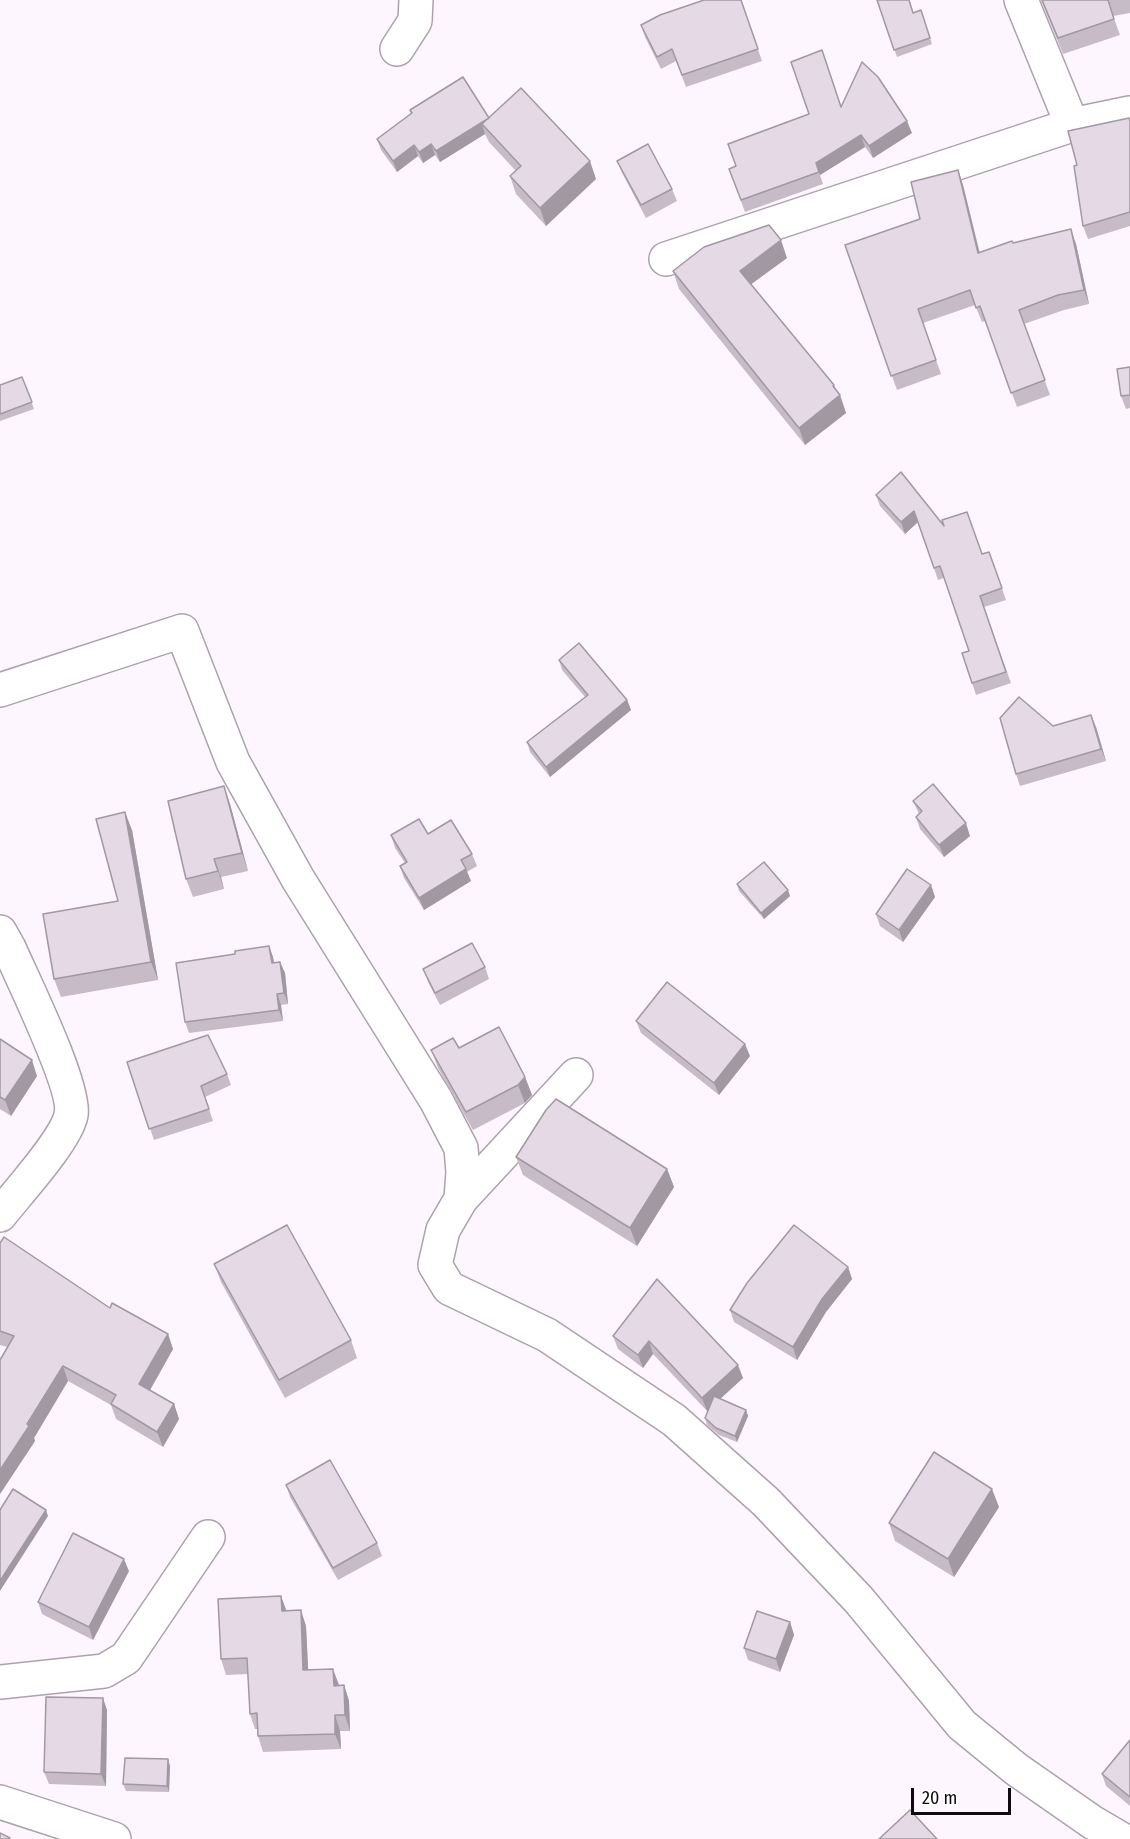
<!DOCTYPE html>
<html>
<head>
<meta charset="utf-8">
<style>
  body { margin:0 }
  #map { position:relative; width:1130px; height:1839px; overflow:hidden; background:#fef6fe; font-family:"Fira Sans Condensed",sans-serif }
  canvas { display:block }
  .scale { position:absolute; left:911px; top:1788px; width:100px; height:27px; box-sizing:border-box; border:3px solid #0f0a0f; border-top:0; padding-left:8px; font-size:18px; line-height:21px; white-space:nowrap; color:#0f0a0f; -webkit-text-stroke:4px #fff; paint-order:stroke }
</style>
</head>
<body>
<div id="map">
<canvas width="1130" height="1839"></canvas>
<div class="scale">20 m</div>
</div>
<script>
const c = document.querySelector('canvas').getContext('2d');
c.lineJoin = 'round';
function stroke(path, color, width, dash) { c.strokeStyle = color; c.lineWidth = width; c.lineCap = dash ? 'butt' : 'round'; c.setLineDash(dash || []); c.stroke(path); }
function paint(path, color) { c.fillStyle = color; c.fill(path, 'evenodd'); }
const minor = new Path2D(`
  M1021,0L1072,125
  M397,49L415,21L416,0
  M666,259L1072,125L1130,113
  M0,690L182,631L233,762L298,879L436,1100L461,1148L463,1172L461,1199L443,1230L435,1265L449,1288L547,1335L674,1420L766,1502L859,1600L962,1725L1016,1769L1092,1822L1121,1839
  M0,932L9,948C22,978 77,1089 71,1115C66,1140 18,1192 0,1215
  M461,1199L576,1075
  M0,1682L104,1671L126,1658L208,1537
  M0,1802L114,1839`);
stroke(minor, '#ada1ad', 36);
stroke(minor, '#fff', 33);
paint(new Path2D(`
  M741,0L762,61L686,87L676,61L661,69L645,37L641,25Z
  M877,0L913,13L921,10L932,44L897,57Z
  M1041,0H1130V13L1113,16L1120,35L1063,54Z
  M841,106L912,133L873,158L865,147L820,175L823,184L745,212L729,169L736,166Z
  M410,110L489,118L596,179L546,226L516,194L510,176L516,171L489,142L485,134L440,162L435,155L423,163L418,156L397,172L381,150L377,139L411,113Z
  M1130,121V226L1088,239L1083,226L1077,165Z
  M617,161L672,189L677,201L646,218L622,173Z
  M958,170L963,185L980,253L1013,243L1076,244L1089,304L1064,310L1024,324L1050,395L1017,407L985,321L982,322L975,305L923,323L941,374L897,390L845,245L920,219Z
  M787,258L751,284L840,395L846,413L805,445L679,289L673,271Z
  M1130,367V408L1126,409L1121,396Z
  M22,377L34,409L0,421V385Z
  M876,495L944,526L982,554L989,552L1006,600L984,607L1011,683L976,695L962,653L969,651L944,578L938,580L918,522L905,534L880,506Z
  M559,660L627,700L631,710L550,777L530,752L527,742L585,697L562,670Z
  M1053,726L1096,727L1106,761L1020,786L1016,774Z
  M913,801L970,836L944,857L920,829L916,817L919,814Z
  M230,804L248,871L221,877L224,889L193,897L186,879Z
  M132,830L158,980L61,997L54,979L118,901Z
  M428,834L472,854L477,866L467,872L471,881L424,910L404,878L400,866L405,863L395,848L391,835Z
  M737,884L790,896L764,919L739,891Z
  M931,885L935,897L903,942L880,926L876,914Z
  M269,946L273,957L274,963L280,962L285,973L288,1004L281,1005L283,1021L189,1033L185,1022L235,954Z
  M485,967L489,979L440,1005L428,982L423,969Z
  M636,1021L750,1056L719,1095L641,1033Z
  M0,1039L37,1076L11,1116L0,1109Z
  M459,1048L525,1077L532,1095L525,1103L473,1130L438,1068L431,1050Z
  M127,1062L227,1074L231,1085L205,1097L213,1121L154,1140Z
  M516,1157L667,1169L674,1187L637,1246L523,1175Z
  M0,1243L110,1308L168,1334L173,1349L150,1390L174,1404L179,1419L163,1447L116,1419L111,1405L68,1381L34,1438L35,1441L0,1494L8,1347L0,1345Z
  M214,1264L351,1340L357,1358L285,1398L221,1282Z
  M848,1267L852,1279L826,1312L797,1360L734,1322L730,1310Z
  M657,1279L743,1378L720,1399L746,1410L748,1416L737,1442L719,1435L707,1425L705,1418L709,1408L707,1411L653,1354L643,1368L618,1349L613,1336Z
  M286,1485L377,1543L382,1556L338,1580L290,1497Z
  M999,1507L954,1577L895,1541L889,1523Z
  M129,1571L93,1640L42,1614L38,1602Z
  M281,1596L286,1611L306,1626L308,1670L339,1685V1686L344,1685L349,1701L350,1731H340L341,1749L263,1752L258,1736L257,1729H255L250,1714L248,1674L226,1675L221,1659Z
  M790,1622L794,1635L780,1672L748,1660L744,1648Z
  M107,1710L106,1786L49,1784L44,1772Z
  M1130,1740V1806L1106,1786L1102,1774Z
  M170,1766L169,1792L126,1791L123,1784Z`), '#c6bbc6');
paint(new Path2D(`
  M489,118L482,124L485,134L440,162L436,151Z
  M907,121L912,133L873,158L869,146Z
  M861,135L865,147L820,175L816,163Z
  M431,144L435,155L423,163L419,152Z
  M414,145L418,156L397,172L393,161Z
  M590,161L596,179L546,226L540,208Z
  M958,170L963,185L983,268L978,253Z
  M1071,229L1076,244L1089,304L1084,290Z
  M781,240L787,258L746,288L740,271Z
  M834,385L838,397L840,395L846,413L805,445L799,428Z
  M914,511L918,522L905,534L901,522Z
  M627,700L631,710L550,777L546,767Z
  M1091,715L1096,727L1106,761L1101,749Z
  M224,786L230,804L248,871L242,853Z
  M125,812L132,830L158,980L151,962Z
  M966,823L970,836L944,857L939,845Z
  M214,859L221,877L224,889Z
  M466,869L471,881L424,910L419,898Z
  M931,885L935,897L903,942L899,930Z
  M788,890L790,896L764,919L761,913Z
  M269,946L273,957L276,974L272,963Z
  M280,962L285,973L288,1004L284,993Z
  M277,994L281,1005L283,1021L279,1010Z
  M745,1044L750,1056L719,1095L714,1083Z
  M32,1060L37,1076L11,1116L5,1100Z
  M525,1077L532,1095L525,1103L518,1085Z
  M667,1169L674,1187L637,1246L630,1228Z
  M848,1267L852,1279L826,1312L797,1360L793,1347L822,1299Z
  M168,1334L173,1349L145,1399L139,1384Z
  M649,1341L653,1354L643,1368L638,1355Z
  M738,1365L743,1378L707,1411L702,1398Z
  M63,1366L68,1381L34,1438L35,1441L0,1494V1470Z
  M174,1404L179,1419L163,1447L157,1432Z
  M746,1410L748,1416L737,1442L735,1436Z
  M992,1489L999,1507L954,1577L948,1559Z
  M46,1510L48,1516L0,1591V1581Z
  M124,1559L129,1571L93,1640L89,1627Z
  M281,1596L287,1612L282,1611Z
  M301,1610L306,1626L309,1686L303,1670Z
  M790,1622L794,1635L780,1672L776,1659Z
  M333,1669L339,1685V1701L334,1686Z
  M344,1685L349,1701L350,1731L345,1715Z
  M103,1698L107,1710L106,1786L101,1774Z
  M335,1715L340,1731L341,1749L335,1734Z
  M168,1759L170,1766L169,1792L167,1786Z`), '#a198a1');
const building = new Path2D(`
  M704,0H741L758,49L682,75L672,49L657,57L641,25L660,15Z
  M877,0H909L913,13L921,10L930,38L894,50Z
  M1042,0H1108L1114,19L1058,38Z
  M822,50L841,107L862,62L878,77L907,121L869,146L861,135L816,163L819,172L741,200L729,169L736,166L728,144L809,114L791,62Z
  M463,77L489,118L436,151L431,144L419,152L414,145L393,161L377,139L412,113L410,110Z
  M521,88L590,161L540,208L510,176L521,166L482,124Z
  M1129,118L1130,121V212L1083,226L1074,166L1077,165L1068,131Z
  M648,144L672,189L641,205L617,161Z
  M958,170L978,253L1012,241L1013,243L1071,229L1084,290L1058,295L1019,310L1045,380L1011,393L980,306L976,308L970,290L918,309L936,360L891,376L845,245L920,219L911,182Z
  M769,225L781,240L740,271L834,385L833,386L840,395L799,428L673,271L704,247Z
  M1130,367V395L1121,396L1117,369Z
  M22,377L32,402L0,414V385Z
  M901,472L944,526L942,520L967,512L982,554L989,552L1002,588L980,596L1006,672L972,683L962,653L969,651L940,566L934,568L914,511L901,522L876,495Z
  M579,643L627,700L546,767L527,742L588,695L559,660Z
  M1019,697L1053,726L1091,715L1101,749L1016,774L1000,718Z
  M933,784L966,823L939,845L916,817L922,811L913,801Z
  M224,786L242,853L214,859L218,871L186,879L168,801Z
  M125,812L151,962L54,979L43,914L118,901L96,819Z
  M419,819L428,834L451,820L472,854L461,860L466,869L419,898L400,866L407,862L391,835Z
  M764,862L788,890L761,913L737,884Z
  M907,869L931,885L899,930L876,914Z
  M472,943L485,967L435,993L423,969Z
  M269,946L272,963L280,962L284,993L277,994L279,1010L185,1022L176,963L235,954V951Z
  M667,982L745,1044L714,1083L636,1021Z
  M499,1027L525,1077L518,1085L466,1112L431,1050L453,1038L459,1048Z
  M208,1035L227,1074L201,1086L209,1109L149,1129L127,1062Z
  M0,1039L32,1060L5,1100L0,1097Z
  M556,1099L667,1169L630,1228L516,1157L546,1110Z
  M287,1225L351,1340L279,1380L214,1264Z
  M794,1225L848,1267L822,1299L793,1347L730,1310L747,1283Z
  M4,1237L110,1308L112,1303L168,1334L139,1384L174,1404L157,1432L111,1404L116,1395L63,1366L27,1424L29,1426L0,1470V1360L14,1336L0,1331V1243Z
  M657,1279L738,1365L702,1398L649,1341L638,1355L613,1336Z
  M714,1396L746,1410L735,1436L716,1428L705,1418Z
  M934,1452L992,1489L948,1559L889,1523Z
  M330,1460L377,1543L333,1568L286,1485Z
  M13,1489L46,1510L0,1581V1510Z
  M73,1533L124,1559L89,1627L38,1602Z
  M281,1596L282,1611L301,1610L303,1670L333,1669L334,1686L344,1685L345,1715H335V1734L258,1736L257,1713L250,1714L247,1658L221,1659L218,1599Z
  M757,1611L790,1622L776,1659L744,1648Z
  M46,1697L103,1698L101,1774L44,1772Z
  M1130,1740V1797L1102,1774Z
  M125,1758L168,1759L167,1786L123,1784Z
  M910,1810L937,1839H879Z
  M0,1833L10,1838L9,1839H0Z`);
paint(building, '#e6d9e6');
stroke(building, '#a198a1', 1.5);
</script>
</body>
</html>
